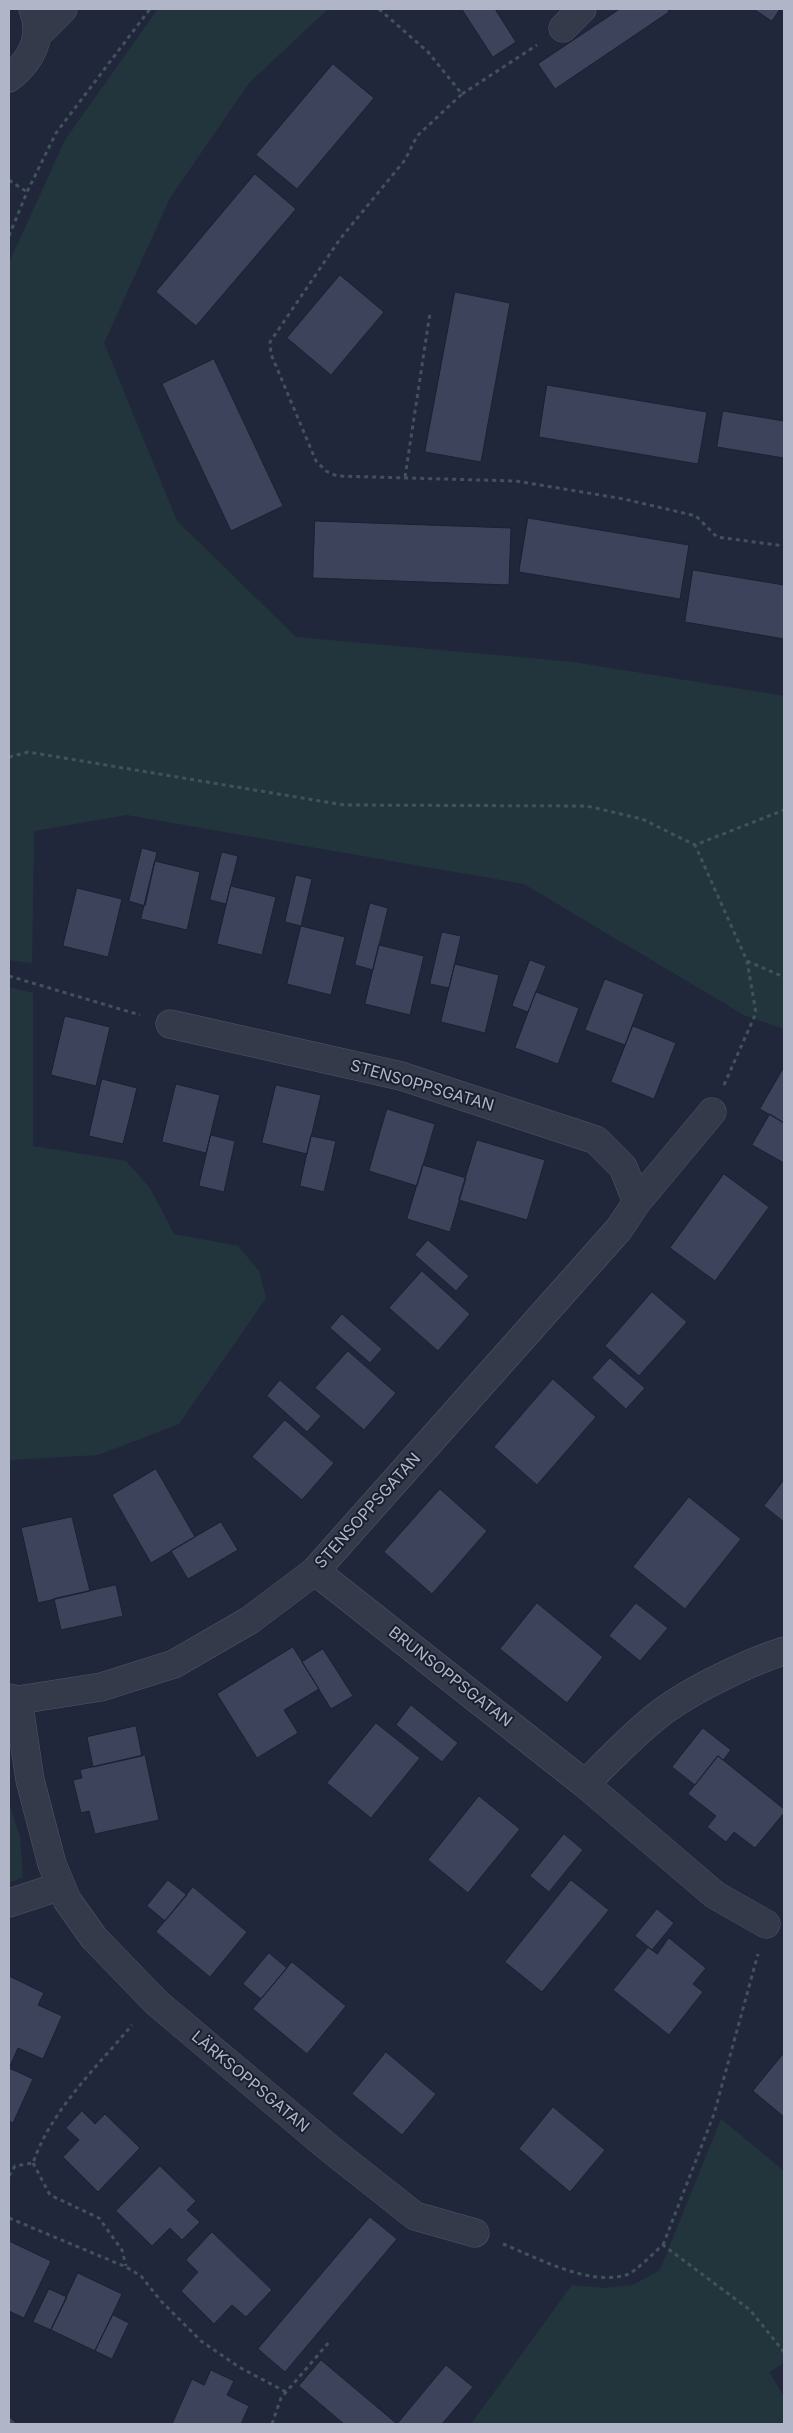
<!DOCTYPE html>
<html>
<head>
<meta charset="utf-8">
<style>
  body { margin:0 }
  #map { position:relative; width:793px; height:2433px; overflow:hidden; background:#21273b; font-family:Inter,sans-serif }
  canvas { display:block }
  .frame { position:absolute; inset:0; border:10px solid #b0b5c7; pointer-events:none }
</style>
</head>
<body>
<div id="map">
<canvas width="793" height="2433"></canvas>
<div class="frame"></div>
</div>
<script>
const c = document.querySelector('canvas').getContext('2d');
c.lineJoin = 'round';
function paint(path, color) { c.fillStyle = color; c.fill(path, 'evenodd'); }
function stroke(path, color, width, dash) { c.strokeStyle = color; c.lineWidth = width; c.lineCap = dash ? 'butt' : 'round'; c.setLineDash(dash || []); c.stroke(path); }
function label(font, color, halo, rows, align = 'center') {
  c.font = font + ' Inter,sans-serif'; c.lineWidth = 4; c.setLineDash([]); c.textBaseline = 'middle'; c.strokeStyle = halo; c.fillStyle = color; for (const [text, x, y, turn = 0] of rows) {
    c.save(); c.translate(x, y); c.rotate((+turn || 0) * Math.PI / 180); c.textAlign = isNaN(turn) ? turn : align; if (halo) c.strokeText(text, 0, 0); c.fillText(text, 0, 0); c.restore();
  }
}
paint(new Path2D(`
  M158,9H328L249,83L170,198L104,343L177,521L296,637L573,662L784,696V1029L744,1015L524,884L127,815L34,831L32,963L9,960V263L65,140Z
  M9,987L33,993V1146L126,1161L150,1188L174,1234L238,1246L259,1271L266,1298L179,1424L98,1455L9,1460Z
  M9,1804L20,1837L23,1877L9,1883Z
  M721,2119L784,2171V2363L769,2372L784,2397V2424H471L572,2285L604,2288L633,2285L660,2270Z`), '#23353c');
const building = new Path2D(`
  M462,9H495L516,42L493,57Z
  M620,9H667L669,12L555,89L538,64Z
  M754,9H780L772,21Z
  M333,64L374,98L297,189L256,155Z
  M255,174L296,209L196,326L156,292Z
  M340,275L384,312L331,375L287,338Z
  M455,292L510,303L481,462L425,452Z
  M214,359L283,506L231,531L162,384Z
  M547,385L707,412L698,464L539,437Z
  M723,411L784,421V458L717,447Z
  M528,518L689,545L680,599L519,572Z
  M315,521L511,528L509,585L313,578Z
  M693,570L784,585V639L685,622Z
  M142,848L157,852L145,906L129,901Z
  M222,852L238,856L226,904L210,900Z
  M155,861L200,872L187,930L141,919Z
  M296,875L312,879L301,926L285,922Z
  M231,886L276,897L262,955L217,944Z
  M77,888L122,899L108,957L63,946Z
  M370,903L388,908L373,970L355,965Z
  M301,926L345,937L331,995L287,984Z
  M442,932L461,936L449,988L430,984Z
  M379,945L424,956L410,1015L365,1004Z
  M530,960L546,966L528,1012L512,1006Z
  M455,964L499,975L485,1033L441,1022Z
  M605,979L644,994L625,1045L585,1030Z
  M536,992L579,1008L558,1064L515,1048Z
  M65,1016L110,1027L96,1086L51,1075Z
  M633,1026L676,1043L654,1099L611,1082Z
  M784,1067V1123L760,1109Z
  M102,1079L137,1088L123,1144L89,1136Z
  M176,1084L220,1095L206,1153L162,1142Z
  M276,1085L321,1095L307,1154L262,1143Z
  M387,1109L435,1124L417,1186L369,1171Z
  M770,1114L784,1123V1163L752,1145Z
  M211,1135L235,1141L224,1192L199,1186Z
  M311,1136L336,1141L324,1192L300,1186Z
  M477,1140L545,1160L527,1220L459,1200Z
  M423,1165L466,1178L450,1232L407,1219Z
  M724,1174L769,1207L715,1281L670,1248Z
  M428,1240L469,1276L456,1291L415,1255Z
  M422,1271L470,1314L438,1351L389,1308Z
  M652,1292L687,1322L639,1376L605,1346Z
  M342,1314L382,1349L370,1363L330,1328Z
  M348,1351L396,1393L364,1430L315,1388Z
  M610,1358L645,1388L626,1409L592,1378Z
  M553,1379L596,1417L537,1485L494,1447Z
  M280,1380L321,1416L307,1432L267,1396Z
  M285,1420L334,1463L302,1500L252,1457Z
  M156,1469L195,1537L151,1563L112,1495Z
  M784,1480V1522L764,1506Z
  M440,1489L487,1531L432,1594L384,1552Z
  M689,1497L741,1539L685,1609L633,1567Z
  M72,1517L90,1591L38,1603L21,1528Z
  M221,1522L238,1550L188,1579L171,1551Z
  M116,1585L123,1616L61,1630L54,1599Z
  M537,1603L603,1657L567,1703L500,1649Z
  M636,1603L668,1628L640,1661L609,1636Z
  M293,1647L319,1689L284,1710L298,1733L257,1758L217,1694Z
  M323,1649L353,1696L331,1709L302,1662Z
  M411,1705L458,1743L442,1762L396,1725Z
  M376,1723L420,1758L371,1818L327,1783Z
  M136,1726L142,1756L93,1767L87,1737Z
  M703,1728L731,1750L723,1760L718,1756L695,1785L672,1767Z
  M145,1755L159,1820L95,1834L89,1811L81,1813L73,1780L82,1778L80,1770Z
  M718,1756L784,1809V1813L755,1848L734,1832L726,1842L707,1827L716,1816L688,1794Z
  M479,1796L520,1829L468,1893L428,1860Z
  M564,1834L583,1850L549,1892L530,1876Z
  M168,1880L187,1895L165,1921L147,1906Z
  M571,1880L609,1910L542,1992L505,1962Z
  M193,1887L247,1932L210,1977L156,1932Z
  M657,1909L674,1923L652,1950L635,1936Z
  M669,1938L706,1968L693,1984L703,1992L669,2035L613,1990L648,1947L657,1954Z
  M269,1953L287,1968L261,1999L243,1984Z
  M292,1962L346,2006L307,2054L253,2009Z
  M9,1976L44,1993L38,2005L62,2016L43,2059L18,2048L9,2068L33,2079L13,2123L9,2121Z
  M386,2052L436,2094L402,2135L352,2094Z
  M784,2053V2117L753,2091Z
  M553,2107L605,2150L570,2192L519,2149Z
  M82,2111L95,2124L105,2114L140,2148L98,2192L63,2157L79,2140L66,2128Z
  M160,2166L196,2201L187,2210L200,2222L182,2240L170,2228L152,2246L116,2211Z
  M370,2217L397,2239L285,2372L258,2349Z
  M212,2232L272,2290L246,2317L232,2305L214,2324L181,2291L198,2272L186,2260Z
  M9,2241L51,2261L24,2318L9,2311Z
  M78,2273L122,2294L95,2351L51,2330Z
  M49,2289L67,2297L51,2330L33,2322Z
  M113,2315L129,2323L112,2359L95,2351Z
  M321,2360L397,2424L446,2365L473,2387L442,2424H344L299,2386Z
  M211,2370L234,2381L227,2395L249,2406L241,2424H172L192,2379L204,2385Z
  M9,2416L17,2424H9Z`);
paint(building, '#3d435b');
stroke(building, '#1c2132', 1);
const minor = new Path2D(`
  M563,28L582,9
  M170,1024L401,1076L596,1140L623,1167L637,1202
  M315,1571L585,1784L715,1895L766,1924
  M9,1698L18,1700L30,1780L52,1864L67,1900L94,1938L157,2003L329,2148L415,2216L475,2233
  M18,1700L101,1687L174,1664L250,1620L315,1571L619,1229L637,1202L712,1112
  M585,1784C607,1762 628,1740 652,1720C682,1694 746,1663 784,1651
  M9,1903L61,1886`);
const tertiary = new Path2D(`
  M37,35L63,9
  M9,78C31,61 44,37 33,9`);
stroke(minor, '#505566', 29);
stroke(tertiary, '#505566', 29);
stroke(new Path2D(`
  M379,9L428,52L462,94L417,136L405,160L340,239L270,342L271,354L316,461L326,471L337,476L516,481L624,499L696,516L717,537L784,546
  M462,94L537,45
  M9,180L27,192
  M9,236L27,192L56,133L150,9
  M405,477L430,313
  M9,757L28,752L344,805L587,806L642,819L695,845
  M747,961L784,977
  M9,976L140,1015
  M724,1085L756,1013L747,961L695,845L784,810
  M33,2163L50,2195L99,2218L122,2250L126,2266
  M9,2176L15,2166L33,2163C51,2110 97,2067 132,2025
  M9,2218L126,2267L141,2276L160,2300L201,2341L239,2367L286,2392
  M503,2244C538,2258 588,2286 626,2275C636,2272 654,2252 663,2245L750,2310L784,2352
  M663,2245L714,2114L758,1954
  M272,2424L281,2398L330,2341`), '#41525a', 3, [4, 4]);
stroke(minor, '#353a4b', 28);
stroke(tertiary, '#353a4b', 28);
label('16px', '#b0b5c7', '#1a1f30', [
  ["STENSOPPSGATAN",422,1086,16],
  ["STENSOPPSGATAN",368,1511,-48],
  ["BRUNSOPPSGATAN",450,1677,38],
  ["LÄRKSOPPSGATAN",250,2082,40]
]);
</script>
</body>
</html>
